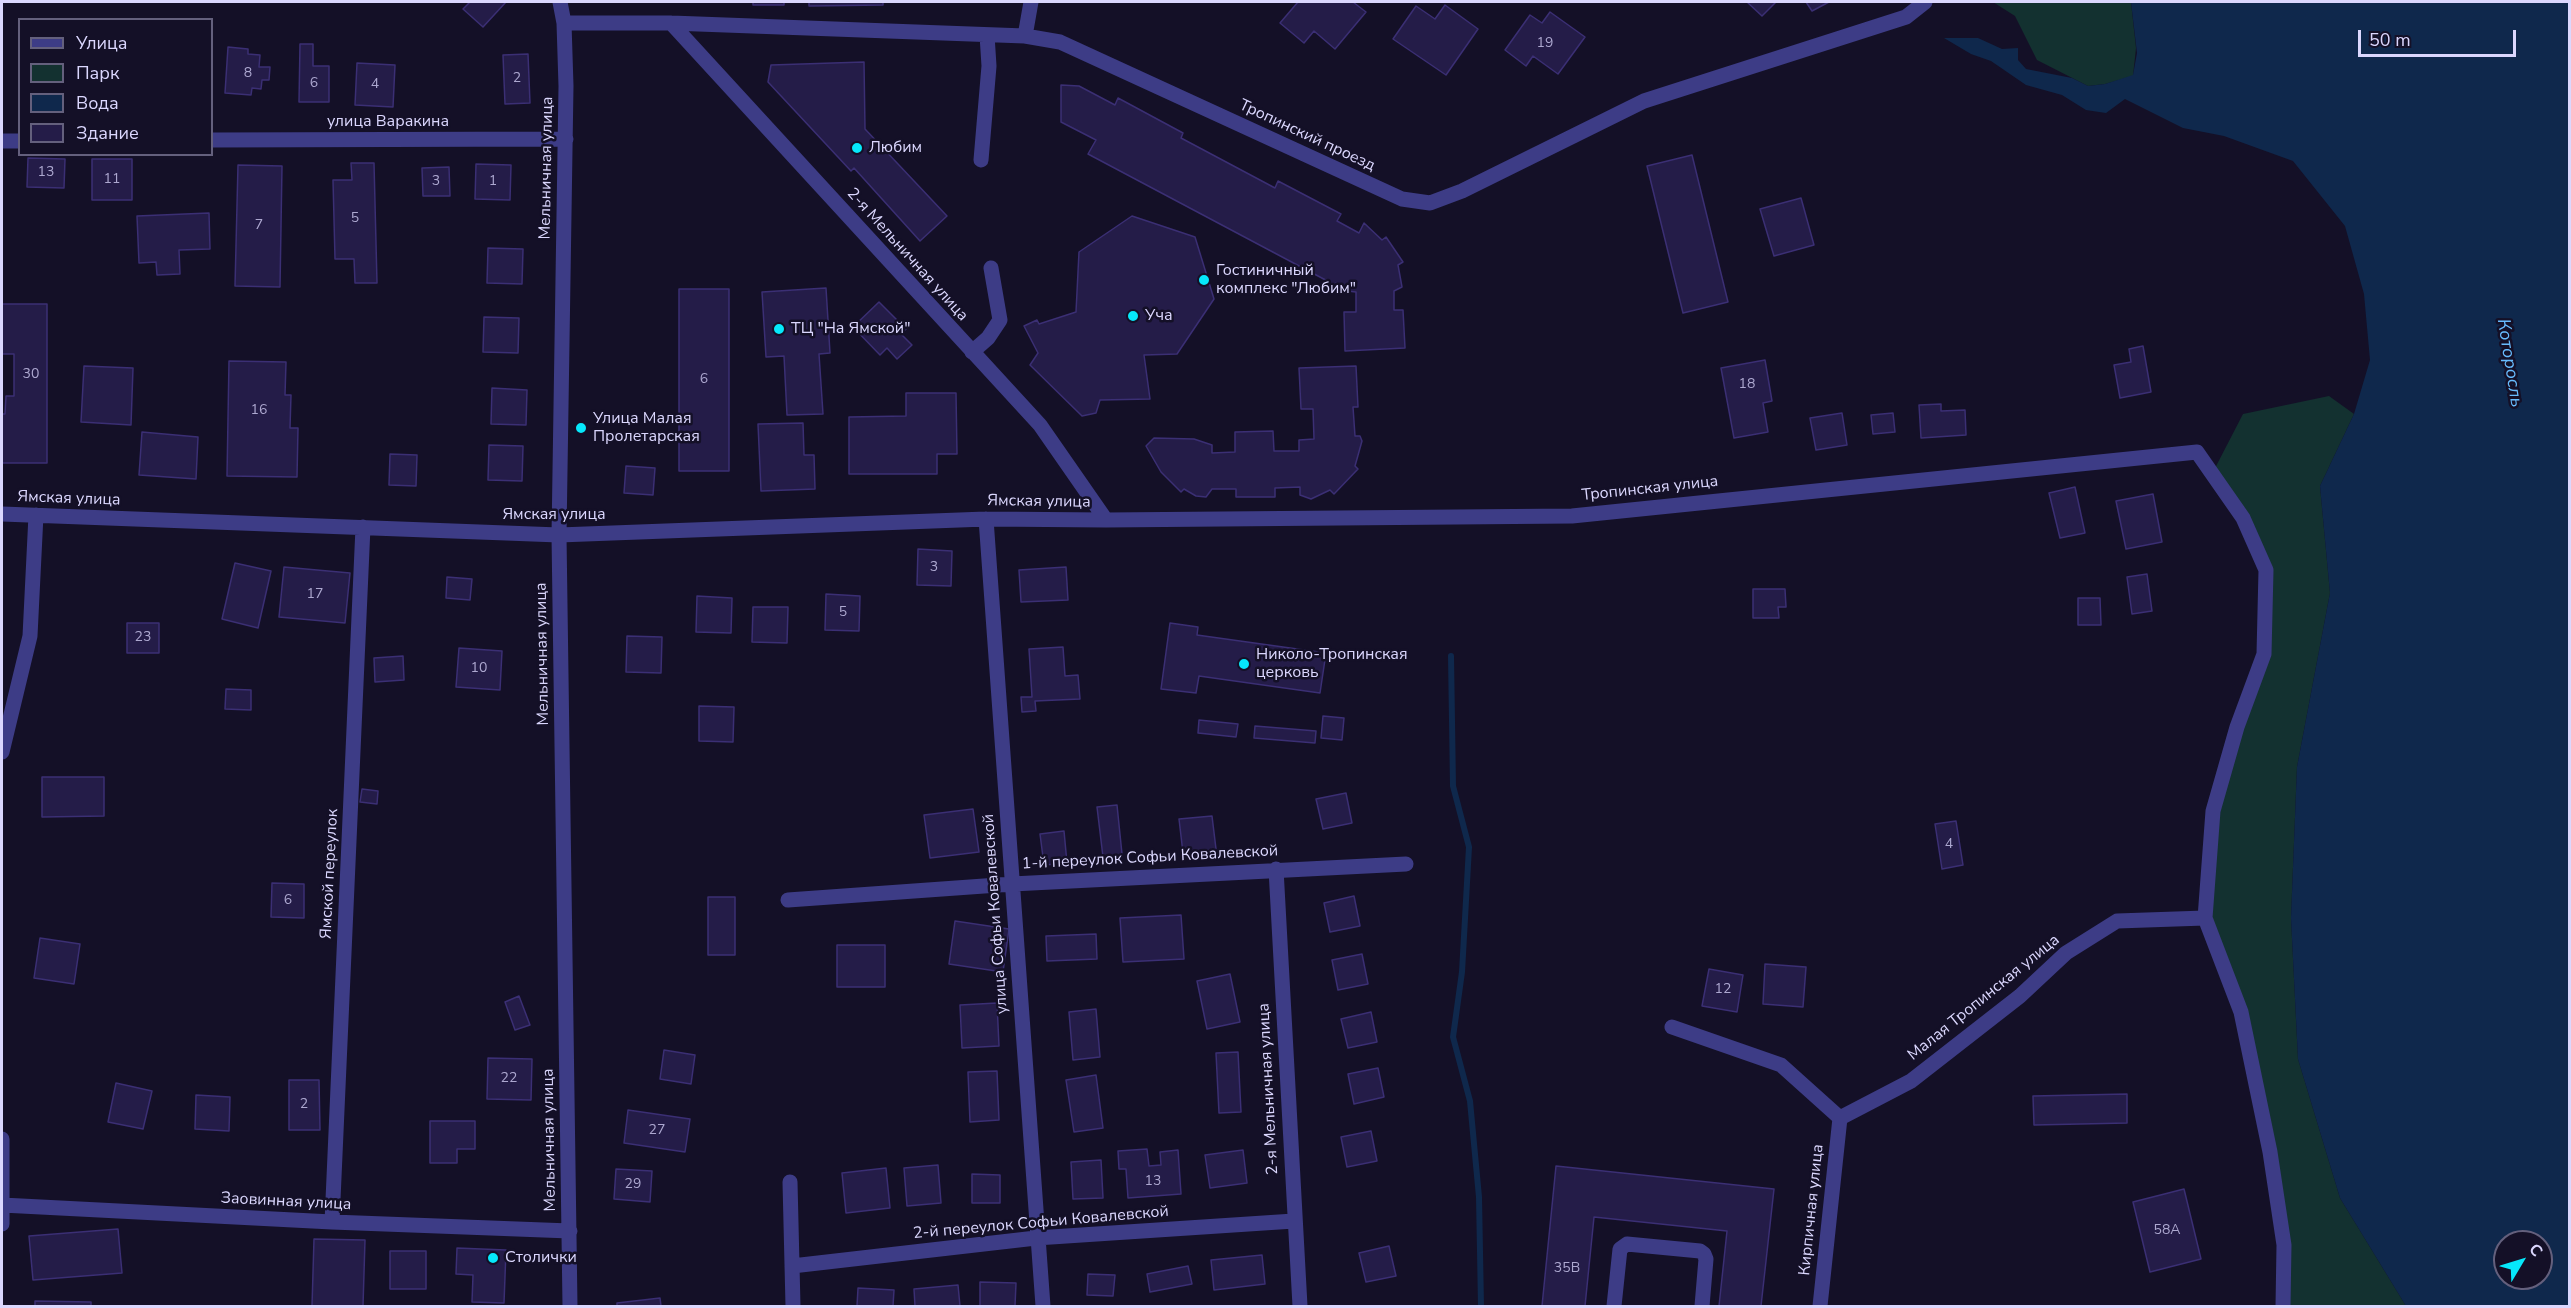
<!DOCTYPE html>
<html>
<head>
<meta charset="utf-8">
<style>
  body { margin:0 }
  #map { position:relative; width:2571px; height:1308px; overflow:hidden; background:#141027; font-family:"Nunito Sans",sans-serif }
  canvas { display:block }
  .frame { position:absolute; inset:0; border:3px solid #dbd7fe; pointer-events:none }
  .legend { position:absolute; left:18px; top:18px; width:195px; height:138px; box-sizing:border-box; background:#141027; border:2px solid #64607d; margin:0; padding:8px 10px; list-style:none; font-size:18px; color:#dbd7fe }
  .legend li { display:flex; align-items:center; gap:12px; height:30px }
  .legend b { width:30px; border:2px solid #64607d }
  .north { position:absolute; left:2493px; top:1230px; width:60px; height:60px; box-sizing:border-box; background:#141027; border:2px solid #64607d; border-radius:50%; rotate:52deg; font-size:16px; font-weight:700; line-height:24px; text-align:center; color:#dbd7fe }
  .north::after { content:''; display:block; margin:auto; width:21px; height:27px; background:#06e8fb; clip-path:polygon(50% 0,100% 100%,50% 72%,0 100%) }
  .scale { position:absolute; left:2358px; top:30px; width:158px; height:27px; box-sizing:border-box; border:3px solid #dbd7fe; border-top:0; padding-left:8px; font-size:18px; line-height:21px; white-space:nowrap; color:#dbd7fe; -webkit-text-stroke:4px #141027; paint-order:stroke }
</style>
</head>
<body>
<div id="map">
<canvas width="2571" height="1308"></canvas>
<div class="frame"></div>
<ul class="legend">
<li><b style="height:8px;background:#3d3c86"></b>Улица</li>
<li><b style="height:16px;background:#133130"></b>Парк</li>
<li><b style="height:16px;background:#0f284c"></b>Вода</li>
<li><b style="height:16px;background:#241c48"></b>Здание</li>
</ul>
<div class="north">С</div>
<div class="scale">50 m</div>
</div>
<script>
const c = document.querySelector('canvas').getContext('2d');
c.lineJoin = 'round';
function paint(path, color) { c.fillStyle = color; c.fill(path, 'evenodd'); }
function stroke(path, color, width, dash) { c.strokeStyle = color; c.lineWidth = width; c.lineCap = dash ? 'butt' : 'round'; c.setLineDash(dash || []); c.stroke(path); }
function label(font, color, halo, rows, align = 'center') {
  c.font = font + ' "Nunito Sans",sans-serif'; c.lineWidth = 5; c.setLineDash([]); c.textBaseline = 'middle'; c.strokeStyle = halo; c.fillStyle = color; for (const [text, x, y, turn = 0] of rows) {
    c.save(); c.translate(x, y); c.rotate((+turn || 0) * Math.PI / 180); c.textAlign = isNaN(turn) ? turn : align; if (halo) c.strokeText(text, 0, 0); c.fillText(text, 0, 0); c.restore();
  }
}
paint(new Path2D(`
  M1993,2H2131L2136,48L2133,76L2105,84L2088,86L2037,60L2015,16Z
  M2329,396L2354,414L2320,486L2330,593L2297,767L2291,918L2298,1059L2340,1198L2406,1306H2283L2284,1245L2241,1012L2205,918L2209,850L2264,654L2266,570L2212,474L2243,414Z`), '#133130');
paint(new Path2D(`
  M2131,2H2569V1306H2406L2340,1198L2298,1059L2291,918L2297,767L2330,593L2320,486L2354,414L2370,360L2364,294L2345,226L2293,161L2224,136L2183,128L2125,99L2106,113L2086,110L2062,95L2026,85L1991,61L1971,54L1944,38H1978L2002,49L2018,48V60L2026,69L2072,78L2088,86L2105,84L2133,75L2137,53ZM2505,1242H2541V1278H2505Z`), '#0f284c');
stroke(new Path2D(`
  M1451,656L1453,786L1469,847L1462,972L1453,1037L1470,1101L1479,1197L1481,1306`), '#0f284c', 6);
const building = new Path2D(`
  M470,2H506L483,27L463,9Z
  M753,2H784V5H753Z
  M809,2H883V5L809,6Z
  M1298,2H1353L1366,12L1335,49L1314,31L1304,43L1280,23Z
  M1747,2H1776L1762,16Z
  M1806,2H1829L1812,11Z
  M1445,5L1478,29L1446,75L1393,39L1416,6L1435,19Z
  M1550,12L1585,37L1558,74L1533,56L1526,66L1505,50L1530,15L1542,23Z
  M300,44H313V66H329V102H299Z
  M228,47L248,49V54L260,55L259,67H270L269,80H262L261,89L252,88L251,95L225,93Z
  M528,54L530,103L505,104L503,55Z
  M864,62L865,129L947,216L920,241L854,168L851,171L768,82L771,65Z
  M357,63L395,65L393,107L355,105Z
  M1061,85L1079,86L1115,105L1118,98L1183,133L1181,138L1275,188L1278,181L1341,214L1337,221L1359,233L1364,223L1382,240L1386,237L1403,262L1398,265L1402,287L1394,291V310H1403L1405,348L1345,351L1344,312H1356V292L1347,291L1336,283L1335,285L1088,154L1096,140L1061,122Z
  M1692,155L1728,302L1683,313L1647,166Z
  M28,158L65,159L64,188L27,187Z
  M92,159H132V200H92Z
  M351,163H374L377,283H355L354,259H335L333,180H352Z
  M476,164L511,165L510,200L475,199Z
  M238,165L282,166L280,287L235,286Z
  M449,167L450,196H423L422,168Z
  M1801,198L1814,245L1774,256L1760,209Z
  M209,213L210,249L179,250L180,274L157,275L156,262L139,263L137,216Z
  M1132,216L1195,237L1214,299L1177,354L1144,355L1150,399L1100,400L1096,413L1082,416L1030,365L1038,353L1024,326L1037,320L1039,324L1076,312L1079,252Z
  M488,248L523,249L522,284L487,283Z
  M826,288L830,353L819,354L823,414L787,415L784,356L766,357L762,292Z
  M679,289H729V471H679Z
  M879,302L906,329L901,334L912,345L897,359L887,348L880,355L853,327Z
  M2,304H47V463H2V414H5L6,396H14V354H2Z
  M484,317L519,318L518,353L483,352Z
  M2143,346L2151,392L2120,398L2114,365L2131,362L2129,349Z
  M1765,360L1772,401L1763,403L1768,432L1734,438L1721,368Z
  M229,361L286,362L285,395H291L290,428H298L297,477L227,476Z
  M84,366L133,368L131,425L81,422Z
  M1356,366L1358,407H1353L1355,436H1360L1362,441L1355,466L1358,469L1334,494L1330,490L1311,499L1300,495V487L1275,488V497H1236V489H1212L1206,497L1196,496L1184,489L1181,492L1161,472L1146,446L1154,438L1194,439L1212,445V453L1235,452V432L1273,431L1274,451H1299V440L1314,439L1313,409H1301L1299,368Z
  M492,388L527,390L526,425L491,424Z
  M906,393H956L957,454H937V474H849V417L906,416Z
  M1941,404V411L1965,410L1966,435L1921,438L1919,405Z
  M1842,413L1847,445L1816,450L1810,418Z
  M1893,413L1895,432L1873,434L1871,415Z
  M803,423L804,455H814L815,489L761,491L758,424Z
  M142,432L198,437L196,479L139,475Z
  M489,445L523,446L522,481L488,480Z
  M390,454L417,455L416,486L389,485Z
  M626,466L655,468L653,495L624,493Z
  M2075,487L2085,533L2060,538L2049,493Z
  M2153,494L2162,542L2126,549L2116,501Z
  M918,549L952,551L951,586L917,585Z
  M235,563L271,571L258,628L222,619Z
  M284,567L350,573L345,623L279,617Z
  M1066,567L1068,600L1021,602L1019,570Z
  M2147,574L2152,611L2132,614L2127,577Z
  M447,577L472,579L470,600L446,598Z
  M1753,589H1785L1786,607H1778L1779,618H1753Z
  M826,594L860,596L859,631L825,630Z
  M697,596L732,598L731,633L696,632Z
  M2078,598H2100L2101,625H2078Z
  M753,607H788L787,643L752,642Z
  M127,623H159V653H127Z
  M1170,623L1198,627L1197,635L1326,653L1320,693L1199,676L1196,693L1161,689Z
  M627,636L662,637L661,673L626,672Z
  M1063,647L1065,676L1078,675L1080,699L1035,701L1036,711L1022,712L1021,697H1032L1029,649Z
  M459,648L502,651L500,690L456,687Z
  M403,656L404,680L375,682L374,658Z
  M226,689L251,690V710L225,709Z
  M699,706L734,707L733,742L699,741Z
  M1323,716L1344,718L1342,740L1321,738Z
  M1199,720L1238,724L1236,737L1198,733Z
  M1255,726L1316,731L1315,743L1254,738Z
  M42,777H104V816L42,817Z
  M362,789L378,791L377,804L360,802Z
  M1346,793L1352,823L1323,829L1316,799Z
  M1117,805L1122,854L1103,857L1097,807Z
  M973,809L979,852L930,858L924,815Z
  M1212,816L1216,849L1183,853L1179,819Z
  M1956,821L1963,865L1942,869L1935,824Z
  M1064,831L1067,863L1044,865L1040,834Z
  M272,883L304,884V918L271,917Z
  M1354,896L1360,926L1330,932L1324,903Z
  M708,897H735V955H708Z
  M1181,915L1184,959L1123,962L1120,918Z
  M955,921L1009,929L1003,972L949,964Z
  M1096,934L1097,959L1047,961L1046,936Z
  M40,938L80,944L74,984L34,978Z
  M837,945H885V987H837Z
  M1362,954L1368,984L1338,990L1332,960Z
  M1765,964L1806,967L1803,1007L1763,1004Z
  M1709,969L1743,975L1737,1012L1702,1006Z
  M1230,974L1240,1022L1207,1029L1197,981Z
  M519,996L530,1025L515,1030L505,1002Z
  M997,1003L999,1046L962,1048L960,1005Z
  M1096,1009L1100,1057L1073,1060L1069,1012Z
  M1371,1012L1377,1042L1348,1048L1341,1019Z
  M664,1050L695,1055L691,1084L660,1079Z
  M1238,1052L1241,1112L1219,1113L1216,1053Z
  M488,1058L532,1059L531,1100L487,1099Z
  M1378,1068L1384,1097L1354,1104L1348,1074Z
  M997,1071L999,1120L970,1122L968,1072Z
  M1096,1075L1103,1128L1074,1132L1066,1080Z
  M289,1080H319L320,1130H289Z
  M116,1083L152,1091L143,1129L108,1122Z
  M2127,1094V1123L2034,1125L2033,1096Z
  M196,1095L230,1097L229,1131L195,1129Z
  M628,1110L690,1119L685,1152L624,1143Z
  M430,1121H475V1149H457V1163H430Z
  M1371,1131L1377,1161L1347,1167L1341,1137Z
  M1147,1149L1149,1166L1161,1165L1160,1152L1178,1150L1181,1194L1128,1198L1126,1169H1119L1118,1151Z
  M1243,1150L1247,1183L1210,1188L1205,1155Z
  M1101,1160L1103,1198L1073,1199L1071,1162Z
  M938,1165L941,1203L907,1206L904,1168Z
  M1556,1166L1774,1189L1761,1306H1719L1727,1231L1594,1217L1585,1306H1542Z
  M886,1168L890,1208L846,1213L842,1173Z
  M616,1169L652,1171L650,1202L614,1199Z
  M972,1174L1000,1175V1203H972Z
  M2184,1189L2201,1259L2150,1272L2133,1202Z
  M118,1229L122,1273L33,1280L29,1236Z
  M314,1239L365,1240L363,1306H312Z
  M1389,1246L1396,1276L1366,1282L1359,1253Z
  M457,1248L506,1250L504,1303L472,1302L473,1275L456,1274Z
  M390,1251H426V1289H390Z
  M1262,1255L1265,1284L1214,1290L1211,1260Z
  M1188,1266L1192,1284L1150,1292L1147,1274Z
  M1088,1274L1115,1275L1113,1296L1087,1295Z
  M980,1282L1016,1283L1015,1306H980Z
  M958,1285L960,1306H915L914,1289Z
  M858,1288L894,1290L893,1306H857Z
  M660,1298L661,1306H617V1303Z
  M35,1301L91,1302V1306H35Z`);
paint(building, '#241c48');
stroke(building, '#3b2f74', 1.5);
stroke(new Path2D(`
  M560,2L564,23L566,86L559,535L570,1306
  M564,23H671L1025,36L1060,42L1402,199L1430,203L1462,191L1644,101L1906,17L1925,2
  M671,23L1040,425L1106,520
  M1025,36L1031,2
  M212,140L566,139
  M2,141H20
  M981,160L989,66L987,35
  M972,352L988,338L1000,320L991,268
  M2,514L559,535L986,519L1106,520L1572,516L2197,452L2243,518L2266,570L2264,654L2237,727L2213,811L2205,918L2241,1012L2270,1152L2284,1245L2283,1306
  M986,519L1043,1306
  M2,752L30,636L36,515
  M1276,869L1300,1306
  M788,900L1012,884L1406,864
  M1672,1027L1781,1065L1840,1118L1911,1081L2020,996L2066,953L2117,921L2205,918
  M2,1139V1224
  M790,1182L793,1306
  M2,1205L332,1222L570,1231
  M332,1222L363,527
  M792,1266L1036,1238L1294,1221
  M1614,1306L1620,1249L1627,1244L1700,1251L1704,1254L1706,1259L1702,1306
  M1820,1306L1840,1118`), '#3d3c86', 15);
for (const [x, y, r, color] of [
  [857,148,6,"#06e8fb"],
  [1204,280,6,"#06e8fb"],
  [1133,316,6,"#06e8fb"],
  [779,329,6,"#06e8fb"],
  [581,428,6,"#06e8fb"],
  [1244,664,6,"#06e8fb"],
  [493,1258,6,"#06e8fb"]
]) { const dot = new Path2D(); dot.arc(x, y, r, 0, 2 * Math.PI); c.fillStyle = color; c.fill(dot); stroke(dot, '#141027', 2); }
label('14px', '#ada8d0', null, [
  ["19",1545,44],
  ["8",248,74],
  ["2",517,79],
  ["6",314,84],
  ["4",375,85],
  ["13",46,173],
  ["11",112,180],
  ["3",436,182],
  ["1",493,182],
  ["5",355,219],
  ["7",259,226],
  ["30",31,375],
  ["6",704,380],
  ["18",1747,385],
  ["16",259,411],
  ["3",934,568],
  ["17",315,595],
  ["5",843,613],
  ["23",143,638],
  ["10",479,669],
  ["4",1949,845],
  ["6",288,901],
  ["12",1723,990],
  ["22",509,1079],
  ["2",304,1105],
  ["27",657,1131],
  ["13",1153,1182],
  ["29",633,1185],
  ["58А",2167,1231],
  ["35В",1567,1269]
]);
label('16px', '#dbd7fe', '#141027', [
  ["улица Варакина",388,122],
  ["Тропинский проезд",1307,136,25],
  ["Мельничная улица",547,168,-89],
  ["2-я Мельничная улица",907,255,48],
  ["Тропинская улица",1650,489,-6],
  ["Ямская улица",69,499,2],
  ["Ямская улица",1039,502,1],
  ["Ямская улица",554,515],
  ["Мельничная улица",543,654,-91],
  ["1-й переулок Софьи Ковалевской",1150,858,-3],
  ["Ямской переулок",330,874,-87],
  ["улица Софьи Ковалевской",996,914,-94],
  ["Малая Тропинская улица",1984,998,-39],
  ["2-я Мельничная улица",1269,1089,-93],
  ["Мельничная улица",550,1140,-91],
  ["Заовинная улица",286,1202,3],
  ["Кирпичная улица",1812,1210,-84],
  ["2-й переулок Софьи Ковалевской",1041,1223,-5]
]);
label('16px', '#dbd7fe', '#141027', [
  ["Любим",869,148],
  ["Гостиничный",1216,271],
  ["комплекс \"Любим\"",1216,289],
  ["Уча",1145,316],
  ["ТЦ \"На Ямской\"",791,329],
  ["Улица Малая",593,419],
  ["Пролетарская",593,437],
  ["Николо-Тропинская",1256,655],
  ["церковь",1256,673],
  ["Столички",505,1258]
], 'left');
label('italic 18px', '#67bbfd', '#141027', [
  ["Которосль",2509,363,81]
]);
</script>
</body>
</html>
